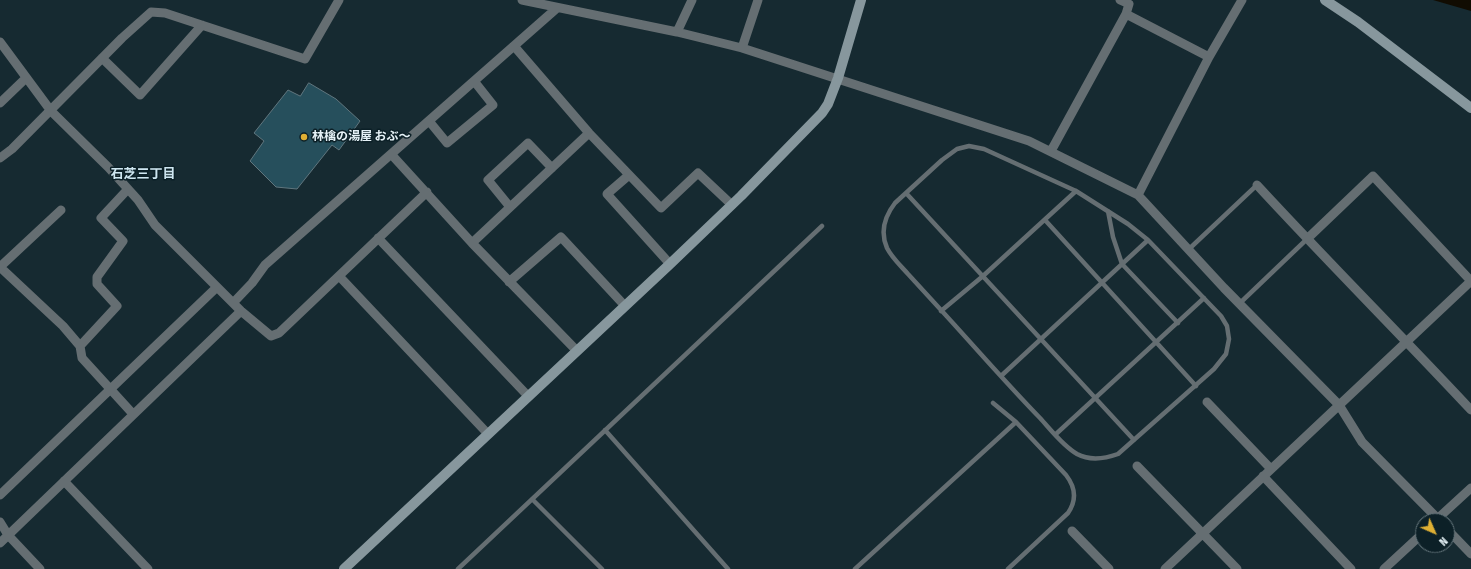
<!DOCTYPE html>
<html>
<head>
<meta charset="utf-8">
<style>
  body { margin:0 }
  #map { position:relative; width:1471px; height:569px; overflow:hidden; background:#162a31; font-family:"Fira Sans Condensed",sans-serif }
  canvas { display:block }
  .north { position:absolute; left:1415px; top:513px; width:40px; height:40px; box-sizing:border-box; background:#0c2027; border:1px solid #63747a; border-radius:50%; rotate:135deg; font-size:11px; font-weight:700; line-height:16px; text-align:center; color:#e6f2f7 }
  .north::after { content:''; display:block; margin:auto; width:14px; height:18px; background:#dfb034; clip-path:polygon(50% 0,100% 100%,50% 72%,0 100%) }
</style>
</head>
<body>
<div id="map">
<canvas width="1471" height="569"></canvas>
<div class="north">N</div>
</div>
<script>
const c = document.querySelector('canvas').getContext('2d');
c.lineJoin = 'round';
function paint(path, color) { c.fillStyle = color; c.fill(path, 'evenodd'); }
function stroke(path, color, width, dash) { c.strokeStyle = color; c.lineWidth = width; c.lineCap = dash ? 'butt' : 'round'; c.setLineDash(dash || []); c.stroke(path); }
function label(font, color, halo, rows, align = 'center') {
  c.font = font + ' "Fira Sans Condensed","Noto Sans JP",sans-serif'; c.lineWidth = 3; c.setLineDash([]); c.textBaseline = 'middle'; c.strokeStyle = halo; c.fillStyle = color; for (const [text, x, y, turn = 0] of rows) {
    c.save(); c.translate(x, y); c.rotate((+turn || 0) * Math.PI / 180); c.textAlign = isNaN(turn) ? turn : align; if (halo) c.strokeText(text, 0, 0); c.fillText(text, 0, 0); c.restore();
  }
}
paint(new Path2D(`
  M1433,0H1471V11Z`), '#110c02');
const building = new Path2D(`
  M309,83L336,99L360,121L339,150L332,145L297,189L276,187L250,161L264,141L254,133L288,90L300,96Z`);
paint(building, '#264f5c');
stroke(building, '#60767e', 1);
stroke(new Path2D(`
  M969,146L984,149L1076,191L1128,224L1148,240L1221,316L1227,326L1229,339L1226,354L1214,369L1118,454C1104,459 1090,461 1077,454C1063,446 1051,430 1040,418C1006,383 974,346 941,310C930,298 919,286 908,274C901,266 892,258 887,248C880,232 885,216 895,203L942,160L957,149Z
  M906,193L1134,440
  M1108,211L1113,237L1122,264L1178,323
  M1045,220L1196,386
  M1188,250L1257,185
  M1240,303L1307,239
  M941,311L983,276L1076,191
  M1001,376L1148,240
  M993,403L1016,422L1066,475C1076,488 1077,500 1068,513L1008,569
  M605,430L728,569
  M1056,434L1204,298
  M532,499L602,569
  M458,569L822,226
  M855,569L1016,422`), '#656e72', 4.5);
stroke(new Path2D(`
  M522,0L677,32L742,48L1029,141L1138,195L1224,288L1339,405L1362,442L1440,521
  M1126,14L1209,57
  M677,32L692,0
  M0,42L51,111L108,167L138,200L155,225L241,311L271,336L279,333L427,192
  M514,46L589,133L661,208L698,173L732,205
  M742,48L758,0
  M102,58L140,95L202,25
  M0,103L26,78
  M429,121L447,143L493,105L474,81
  M1051,151L1126,14L1129,4L1120,0
  M391,154L472,243L577,351
  M0,158L12,149L122,38L151,12L165,13L305,59L339,0
  M629,175L607,194L670,264
  M1257,185C1327,261 1400,334 1471,410
  M1138,195L1209,57L1242,0
  M510,207L488,180L528,143L552,168
  M61,210L0,267L63,326L80,346L82,358L133,414
  M378,238L528,396
  M1307,239L1373,176L1471,281
  M472,243L589,133
  M339,276L488,434
  M509,282L561,237L625,306
  M233,303L252,283L265,265L557,8
  M80,346L117,306L97,284V277L123,241L101,218L128,189
  M1207,402L1271,469
  M1137,466L1237,569
  M1263,476L1351,569
  M64,481L148,569
  M0,495L217,287
  M1435,521L1471,488
  M0,522L8,535L40,569
  M1447,529L1471,554
  M1072,531L1109,569
  M0,543L241,311
  M1165,569L1471,281
  M1384,569L1423,533`), '#656e72', 9);
stroke(new Path2D(`
  M1325,0L1358,22L1471,108
  M344,569L670,264L741,196L822,113L828,104L838,78L861,0`), '#87979d', 10);
for (const [x, y, r, color] of [
  [304,137,4,"#dfb034"]
]) { const dot = new Path2D(); dot.arc(x, y, r, 0, 2 * Math.PI); c.fillStyle = color; c.fill(dot); stroke(dot, '#0c2027', 1.5); }
label('bold 12px', '#e6f2f7', '#0c2027', [
  ["林檎の湯屋 おぶ～",312,137]
], 'left');
label('bold 13px', '#cee6f0', '#0c2027', [
  ["石芝三丁目",143,174]
]);
</script>
</body>
</html>
